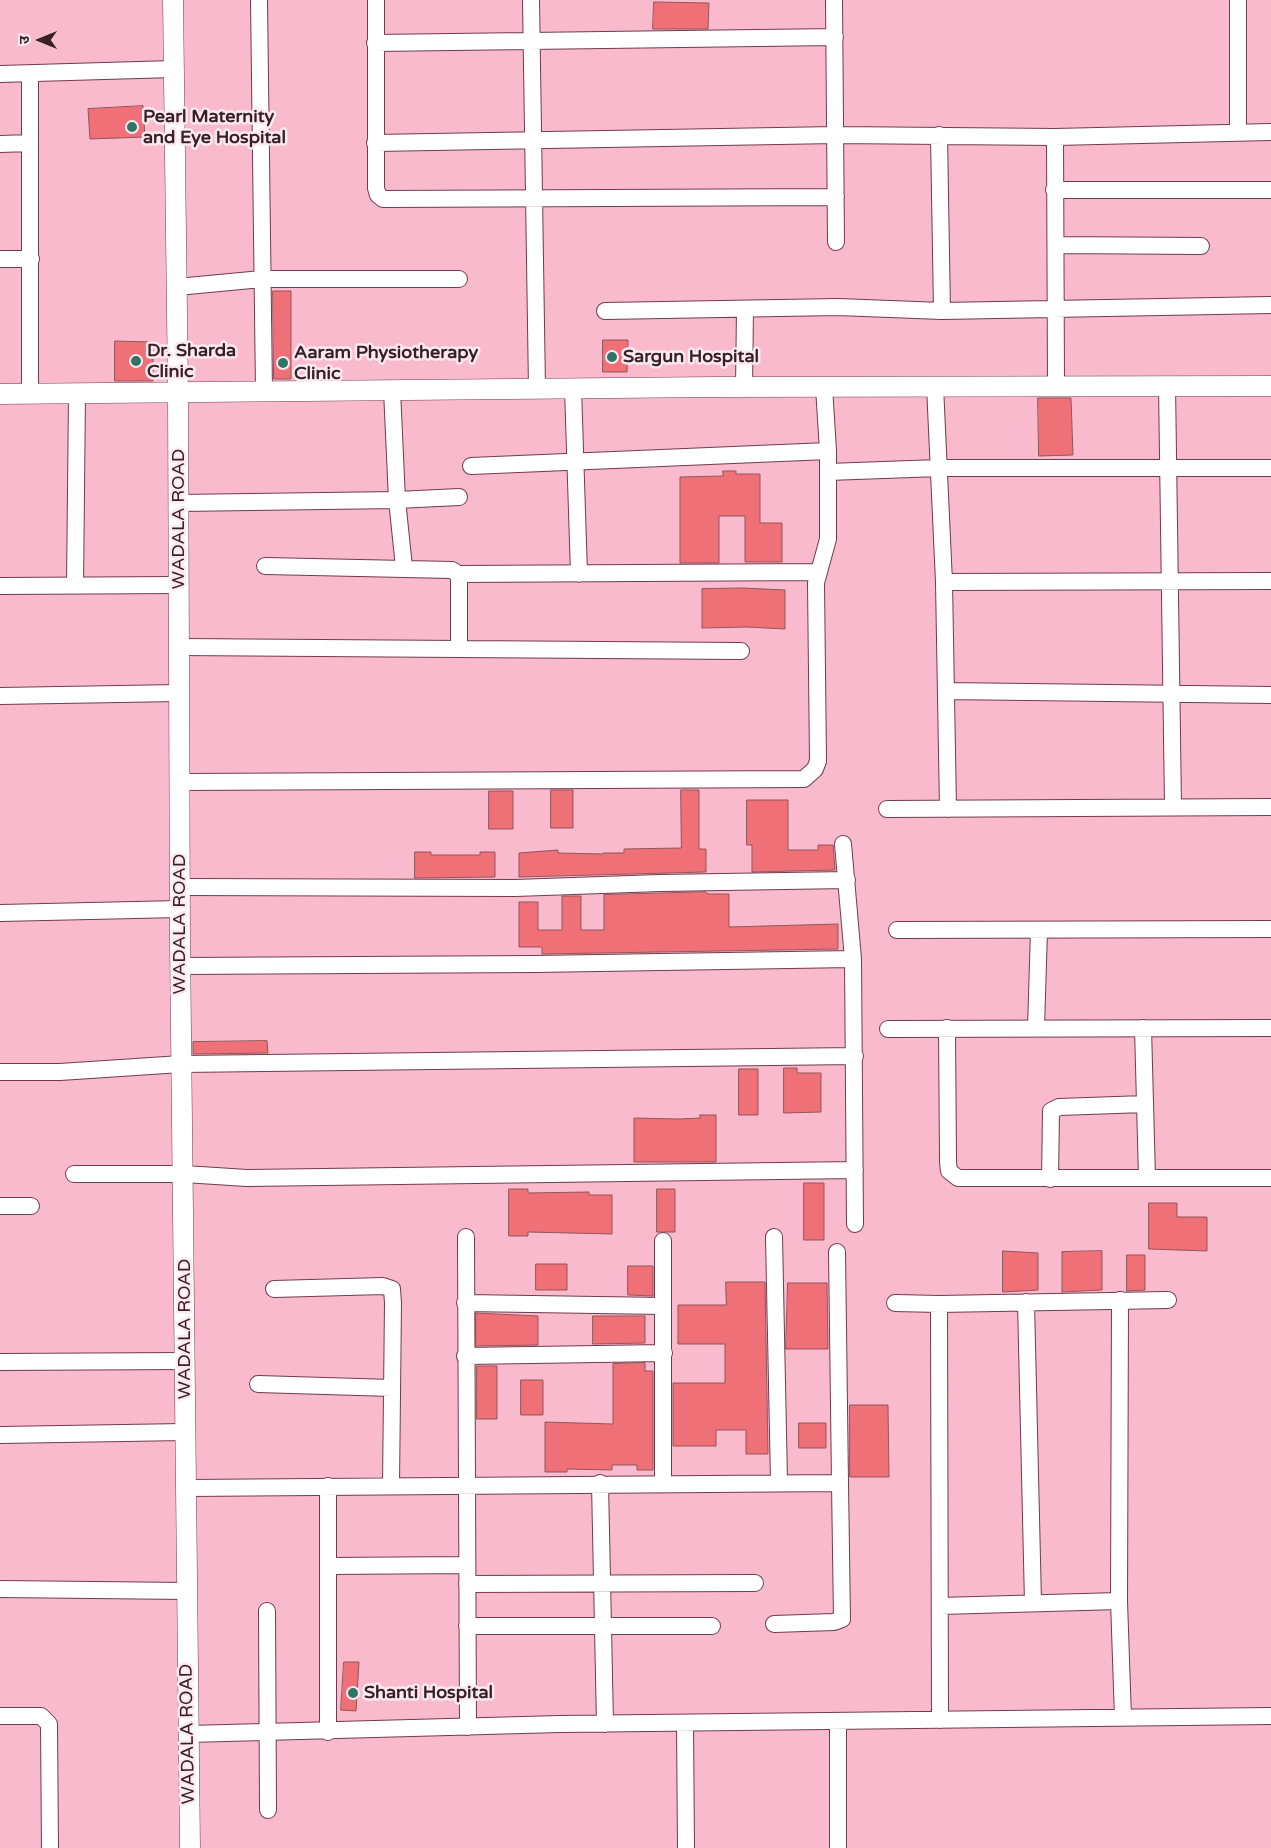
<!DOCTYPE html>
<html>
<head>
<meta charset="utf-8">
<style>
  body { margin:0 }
  #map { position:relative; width:1271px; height:1848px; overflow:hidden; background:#fabace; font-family:"Varela Round","Noto Sans Devanagari",sans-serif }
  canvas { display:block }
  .north { position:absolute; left:15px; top:15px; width:50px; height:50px; -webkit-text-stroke:4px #fde9ef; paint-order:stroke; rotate:270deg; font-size:14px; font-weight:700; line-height:20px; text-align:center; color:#361f27 }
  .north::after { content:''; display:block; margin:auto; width:18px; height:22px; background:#361f27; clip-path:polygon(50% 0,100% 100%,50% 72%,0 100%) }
</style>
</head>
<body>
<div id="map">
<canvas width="1271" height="1848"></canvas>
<div class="north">उ</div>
</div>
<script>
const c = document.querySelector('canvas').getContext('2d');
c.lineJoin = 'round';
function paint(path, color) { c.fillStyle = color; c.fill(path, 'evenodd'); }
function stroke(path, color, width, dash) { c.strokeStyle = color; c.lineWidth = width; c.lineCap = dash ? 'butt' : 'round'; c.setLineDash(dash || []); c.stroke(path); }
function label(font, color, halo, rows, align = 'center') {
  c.font = font + ' "Varela Round",sans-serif'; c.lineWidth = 5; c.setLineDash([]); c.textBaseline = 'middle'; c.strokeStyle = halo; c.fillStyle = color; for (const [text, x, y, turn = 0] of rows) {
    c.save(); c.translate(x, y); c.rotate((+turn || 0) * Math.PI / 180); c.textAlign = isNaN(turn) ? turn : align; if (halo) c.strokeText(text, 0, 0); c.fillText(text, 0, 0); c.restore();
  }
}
const building = new Path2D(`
  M654,2L709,3L708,29H653Z
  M143,106L145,137L90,139L88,109Z
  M273,291H291V379H274Z
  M603,340H628L627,372H603Z
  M115,341L153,342V381H115Z
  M1038,398H1071L1073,455L1039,456Z
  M723,471H736V474H760V523H782V562H745V516H719V563H680V477L723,476Z
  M743,588L785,590V629L747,627L702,628V589Z
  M551,790H573V828H551Z
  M681,790H699V849H706V872L519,877V853L558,850V853L603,854V853H624V849L681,848Z
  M489,791H513V829H489Z
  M747,800H788V850H818V845H833L835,870L752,872V845H747Z
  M415,852H431V855H480V852H495V877L415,878Z
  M706,892L708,894H729V927L838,924V949L542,954V947H519V902H538V930H562V896H581V930H604V895Z
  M267,1041L268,1053L193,1054V1042Z
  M784,1068H797V1073H821V1112L784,1113Z
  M739,1069H758V1115H739Z
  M700,1115H716V1162H634V1118L679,1119L700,1118Z
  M804,1183H824V1240H804Z
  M509,1189H528V1193L589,1192V1195H612V1234L528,1232V1236H509Z
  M657,1189H675V1232H657Z
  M1149,1203H1177V1217H1207V1251L1149,1249Z
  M1003,1251L1038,1253V1290L1003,1292Z
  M1102,1251V1290L1062,1292V1252Z
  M1127,1255H1145V1290L1127,1291Z
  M536,1264H567V1290H536Z
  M628,1266H653V1296L628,1295Z
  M726,1282H765L768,1454H746V1430H716V1446H673V1383H725V1344H678V1305H726Z
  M788,1283H827L828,1349H786Z
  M476,1313L538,1316V1345L476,1346Z
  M593,1316H645V1343L593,1344Z
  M645,1363V1371H653V1470H637V1465H612V1470L567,1469V1472H545V1422L613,1424V1364Z
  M477,1366H497V1419H477Z
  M521,1380H543V1415H521Z
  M850,1405H888L889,1477H850Z
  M799,1423H826V1448H799Z
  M344,1662H359L356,1711L341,1710Z`);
paint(building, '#f07078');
stroke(building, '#915658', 1);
const minor = new Path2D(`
  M259,0L264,391
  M376,0V188L378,195L383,199L836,197
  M531,0L537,389
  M834,0L836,242
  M1238,0V132
  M375,43L835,37
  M0,74L174,69
  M30,74V394
  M939,135L942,311
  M1055,137L1056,385
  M375,143L836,135L1055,137L1271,132
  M0,144L30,143
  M1054,190H1271
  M1056,245L1201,246
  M0,259H31
  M177,287L262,279H459
  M605,311L838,307L942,311L1271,305
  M1167,385L1173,806
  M935,386L944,582L948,809
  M573,388L579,574
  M744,388L745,309
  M392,390L397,500L404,567
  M471,466L828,451
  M828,472L939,468H1271
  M179,503L397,500L459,497
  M265,566L452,570L458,574L459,580V649
  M458,574L819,572
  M944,582L1271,581
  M0,586L179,585
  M75,586L77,394
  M179,647L741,651
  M946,691L1271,695
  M0,696L179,693
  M180,782L804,779L815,769L818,761L816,583L828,539V451L824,387
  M887,809L1271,807
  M843,844L853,959L855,1224
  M180,887L515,888L660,883L847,880
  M0,913L180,909
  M897,930L1271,929
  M180,966L535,964L853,959
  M947,1028L948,1162L949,1171L958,1178H1271
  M1036,1028L1039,930
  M1143,1028L1147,1178
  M888,1029L1271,1028
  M0,1072H60L181,1064L855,1056
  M74,1174H184L247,1178L855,1170
  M1050,1179L1051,1111L1059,1107L1145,1104
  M0,1206H31
  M466,1237L468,1727
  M774,1237L779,1482
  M663,1241V1483
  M274,1289L383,1286L392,1289L393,1303L391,1485
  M1120,1300L1119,1601L1123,1718
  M1026,1302L1033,1603
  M465,1303L663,1306
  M895,1303L939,1304L1168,1300
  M939,1304L940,1720
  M465,1356L664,1353
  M0,1362L184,1361
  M258,1384L392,1388
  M0,1435L185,1432
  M600,1483L605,1724
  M186,1488L840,1483L837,1252
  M328,1566L466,1565
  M467,1584L755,1583
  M0,1589L187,1591
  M940,1606L1119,1601
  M267,1611L268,1810
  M774,1624L834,1622L842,1619L840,1483
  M467,1626H712
  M0,1716H41L49,1724L50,1848
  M685,1723L686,1848
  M328,1732V1486
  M189,1734L560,1724L1271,1716
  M838,1848V1722`);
const tertiary = new Path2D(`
  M173,0L178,391L180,942L190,1848
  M0,394L715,387L1271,386`);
stroke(minor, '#703b4e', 18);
stroke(tertiary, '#703b4e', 21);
stroke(minor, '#fff', 16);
stroke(tertiary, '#fff', 20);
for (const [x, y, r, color] of [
  [132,127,6,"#307467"],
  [612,357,6,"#307467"],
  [136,361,6,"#307467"],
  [283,363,6,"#307467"],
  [353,1693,6,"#307467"]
]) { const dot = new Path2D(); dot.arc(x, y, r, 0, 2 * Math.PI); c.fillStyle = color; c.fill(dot); stroke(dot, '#fde9ef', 2); }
label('bold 18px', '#361f27', '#fde9ef', [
  ["Pearl Maternity",143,117],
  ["and Eye Hospital",143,138],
  ["Dr. Sharda",147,351],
  ["Clinic",147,372],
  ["Aaram Physiotherapy",294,353],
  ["Clinic",294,374],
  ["Sargun Hospital",623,357],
  ["Shanti Hospital",364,1693]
], 'left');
label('18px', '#361f27', '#fde9ef', [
  ["WADALA ROAD",179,519,-90],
  ["WADALA ROAD",180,924,-90],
  ["WADALA ROAD",185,1329,-90],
  ["WADALA ROAD",188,1734,-91]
]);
</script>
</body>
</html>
